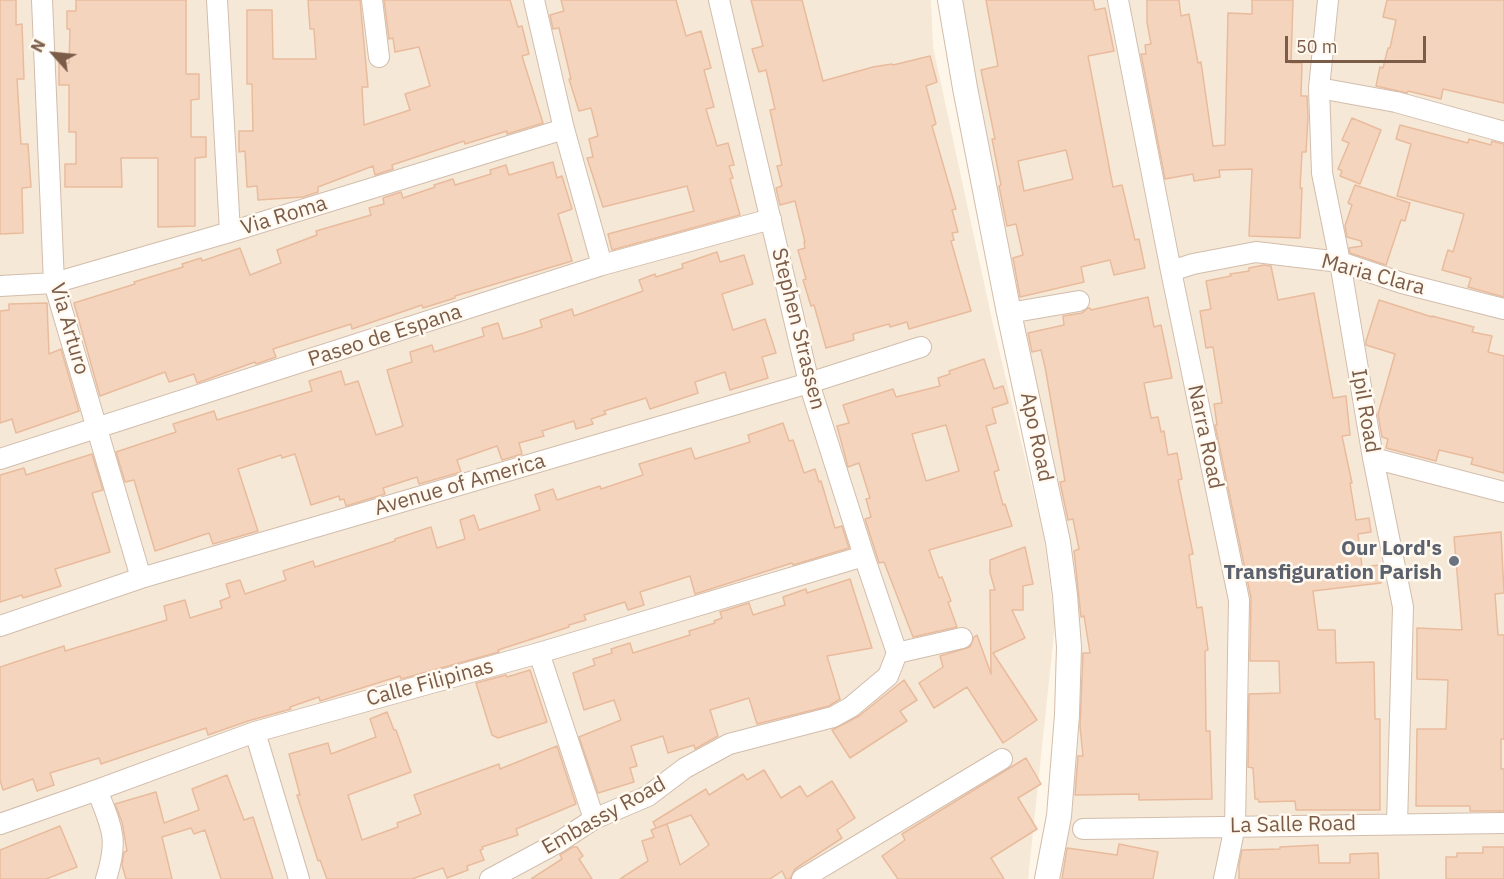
<!DOCTYPE html>
<html>
<head>
<meta charset="utf-8">
<style>
  body { margin:0 }
  #map { position:relative; width:1504px; height:879px; overflow:hidden; background:#fef6e8; font-family:"IBM Plex Sans",sans-serif }
  canvas { display:block }
  .north { position:absolute; left:24px; top:24px; width:60px; height:60px; -webkit-text-stroke:4px #fff9f0; paint-order:stroke; rotate:297deg; font-size:16px; font-weight:700; line-height:24px; text-align:center; color:#7b5c49 }
  .north::after { content:''; display:block; margin:auto; width:21px; height:27px; background:#7b5c49; clip-path:polygon(50% 0,100% 100%,50% 72%,0 100%) }
  .scale { position:absolute; left:1285px; top:36px; width:141px; height:27px; box-sizing:border-box; border:3px solid #7b5c49; border-top:0; padding-left:8px; font-size:18px; line-height:21px; white-space:nowrap; color:#7b5c49; -webkit-text-stroke:4px #fff9f0; paint-order:stroke }
</style>
</head>
<body>
<div id="map">
<canvas width="1504" height="879"></canvas>
<div class="north">N</div>
<div class="scale">50 m</div>
</div>
<script>
const c = document.querySelector('canvas').getContext('2d');
c.lineJoin = 'round';
function paint(path, color) { c.fillStyle = color; c.fill(path, 'evenodd'); }
function stroke(path, color, width, dash) { c.strokeStyle = color; c.lineWidth = width; c.lineCap = dash ? 'butt' : 'round'; c.setLineDash(dash || []); c.stroke(path); }
function label(font, color, halo, rows, align = 'center') {
  c.font = font + ' "IBM Plex Sans",sans-serif'; c.lineWidth = 5; c.setLineDash([]); c.textBaseline = 'middle'; c.strokeStyle = halo; c.fillStyle = color; for (const [text, x, y, turn = 0] of rows) {
    c.save(); c.translate(x, y); c.rotate((+turn || 0) * Math.PI / 180); c.textAlign = isNaN(turn) ? turn : align; if (halo) c.strokeText(text, 0, 0); c.fillText(text, 0, 0); c.restore();
  }
}
paint(new Path2D(`
  M0,0H931L933,47L994,329L1044,537L1055,624L1028,879H0Z
  M956,0H1504V879H1037L1056,778L1061,627Z`), '#f6e8d6');
const building = new Path2D(`
  M0,0H16V25L22,24L24,79H17L21,144H28L31,187L22,188L23,233L0,234Z
  M76,0H186V74H199V99L191,100V137H206V157L195,158V226L158,227V158H121L122,187H65V164H76V132H69V85H59V63H69L70,29H67V11H76Z
  M308,0H360L368,87H362L364,125L410,110L405,94L430,86L419,47L395,52L393,38L389,39L384,0H510L518,27L522,26L529,54L522,56L543,123L507,134V131L465,144L464,141L392,165L393,169L375,175L373,166L318,187V192L303,197L258,200L257,186L247,187L245,151L239,152V131H253L252,84H247V10H272L273,59H316L314,29H310Z
  M561,0H676L686,36L701,31L711,68L704,70L714,107L706,109L717,146L728,143L734,165L729,166L733,178L730,179L740,215L612,250L608,234L694,211L687,186L603,207L587,158L593,157L589,139L598,136L591,108L579,111L569,79H571L559,28L553,29L550,15L564,11Z
  M751,0H802L823,81L873,67L892,64L893,65L930,56L937,82L926,86L936,124L932,126L956,209L952,210L958,232L952,233L954,240L951,241L971,311L909,329L907,322L890,327L889,324L853,334L854,340L826,348L814,305L811,306L803,280L806,279L798,250L805,248L804,242H805L795,201L780,205L776,188L782,186L777,166L782,165L770,110L775,109L766,70L759,72L752,49L763,46Z
  M986,0H1093L1095,10L1105,8L1114,51L1088,56L1113,187L1122,185L1135,240L1139,239L1145,268L1114,275L1110,260L1081,267L1084,282L1020,297L1013,258L1023,255L1016,224L1007,226L999,186L1001,185L992,139H995L981,70L998,66ZM1066,150L1073,179L1024,191L1018,161Z
  M1147,0H1179L1181,16L1189,14L1198,63L1201,62L1213,146L1225,145L1228,13L1252,14V0H1293L1291,63H1302L1301,96H1307L1308,117L1306,152H1302L1300,188H1302L1300,238L1249,236L1252,169L1219,170L1220,177L1194,181L1193,174L1165,179L1141,54H1146L1145,45L1151,44L1147,22Z
  M1387,0H1504V103L1443,89L1441,99L1408,91L1407,93L1376,86L1380,67L1383,68L1388,48H1390L1396,20L1383,17Z
  M1352,118L1381,130L1360,184L1340,176L1342,171L1338,169L1349,143L1342,140Z
  M1400,125L1468,143L1469,139L1491,145L1492,141L1504,144V297L1468,287L1471,278L1442,270L1448,250L1453,252L1464,214L1397,196L1411,144L1396,139Z
  M553,162L557,178L562,176L572,209L558,214L572,261L455,296V298L423,308L422,305L352,329L351,324L273,349L276,357L256,364L255,362L197,383L194,374L169,382L165,372L100,396L74,303L135,284L134,282L183,267L182,264L201,258L202,261L240,248L250,275L281,263L277,250L317,235L316,231L371,215L369,208L384,204L383,198L401,192L403,198L435,187L434,185L453,179L455,185L491,174L490,170L506,165L509,175Z
  M1355,185L1410,203L1405,221L1401,220L1386,265L1350,253L1349,248L1362,246L1361,241L1347,237L1345,226L1352,205L1348,203Z
  M717,252L720,262L744,255L753,284L722,294L733,330L765,319L776,353L762,357L768,378L730,390L725,372L695,382L698,393L650,409L646,398L604,411L606,414L591,419L593,424L576,429L574,421L542,431L544,436L519,443L522,454L502,460L497,446L457,460L461,472L419,484L417,477L383,488L385,494L346,506L344,499L340,500L339,496L311,505L295,454L282,458L281,455L238,469L258,531L213,544L209,533L155,551L134,480L125,482L116,452L176,432L173,424L214,411L217,420L312,391L309,381L341,371L345,385L358,381L376,435L403,426L387,370L412,362L410,352L432,345L434,352L484,336L482,328L498,323L503,339L524,333L542,327L540,320L572,309L574,316L643,291L639,280L655,274L656,277L683,268L682,264Z
  M1264,265L1271,266L1278,300L1314,293L1333,398L1346,396L1350,435L1342,436L1352,483H1350L1356,520L1369,518L1371,532L1358,534L1362,567L1379,565L1381,583L1313,591L1318,630H1335L1336,663L1374,662L1375,719H1380V810H1296L1295,801L1259,802L1258,799H1255L1253,768L1248,767L1249,694L1280,693L1279,661H1250L1251,598L1215,425H1217L1214,404L1222,403L1213,347L1206,348L1200,311L1211,309L1206,281L1231,276L1230,274L1249,271V268Z
  M1148,297L1154,327L1161,325L1172,378L1144,383L1151,418L1158,417L1161,432L1164,431L1168,455L1177,453L1182,479L1178,480L1193,554L1189,555L1197,608L1202,607L1208,650L1205,651L1206,731H1210L1212,799L1139,800V794L1075,795L1078,756H1083L1080,726L1083,653H1090L1084,616L1081,617L1074,551L1079,549L1073,519L1068,520L1060,482L1065,481L1045,367L1041,350L1032,352L1028,333L1064,325L1063,316L1082,313L1088,308H1090L1091,310Z
  M1379,300L1432,317V316L1474,327L1472,332L1492,336L1488,352L1504,356V473L1471,464L1473,458L1439,450L1436,461L1386,448L1388,439L1382,437L1378,414L1395,354L1366,345V341Z
  M47,303L49,354L61,349L79,411L16,433L12,419L0,423V311L9,310V304Z
  M984,359L994,389L1003,386L1008,403L992,408L996,423L986,426L999,470L994,472L1003,505L1005,504L1012,526L929,550L939,578L942,577L951,601L948,602L957,627L913,637L884,562L879,563L865,519L871,517L866,499L870,498L859,463L848,467L837,426L849,423L843,405L893,389L896,397L940,386L938,378L950,374L949,371ZM946,425L959,471L926,481L912,434Z
  M783,423L789,441L793,440L804,473L815,469L819,482L821,481L835,528L842,526L849,548L793,565L792,563L695,594L690,576L640,592L644,605L628,610L625,602L584,615L586,620L569,625V627L498,650L499,652L401,679L400,676L320,701L319,697L290,707L291,709L248,721L208,735L206,728L101,764L99,758L50,773L54,785L37,791L33,779L3,790L0,780V667L64,646L65,651L167,620L164,606L185,600L190,618L222,608L220,601L230,597L226,584L240,580L245,594L286,580L283,571L313,561L315,567L395,541V539L431,527L437,548L465,539L460,520L474,515L479,530L540,510L535,495L553,489L557,500L600,486L601,489L643,475L639,464L691,448L695,459L750,442L748,435Z
  M92,454L103,490L92,493L110,552L55,569L61,586L23,598L22,595L0,602V475L24,468L26,475Z
  M1501,532L1504,593L1495,594L1498,635H1504V739H1501V769H1504V811H1470V806H1416L1417,729H1446L1448,680L1417,679V628L1462,630L1454,537Z
  M1025,547L1033,584L1023,586V610H1012L1025,638L993,653L1037,720L1003,743L967,687L934,708L919,683L943,667L940,656L970,647L974,637L977,635L991,674L990,590H995L990,573V560Z
  M850,579L872,648L827,656L840,699L829,706L757,724L749,698L710,710L718,736L695,749L694,745L668,753L663,736L631,746L637,766L630,768L634,782L598,793L579,737L621,720L614,700L584,710L573,673L595,665L593,659L612,653L611,649L630,643L633,653L690,635L689,631L715,623L714,621L722,618L720,612L749,603L753,615L785,605L783,597L806,589L807,593Z
  M530,670L547,722L498,738L492,735L476,683L506,675L507,677Z
  M904,680L917,700L900,711L907,721L850,758L832,730L859,716Z
  M387,712L394,730H396L411,772L348,795L362,840L398,827L397,823L421,814L414,795L499,764L500,769L557,746L576,804L516,829L518,835L482,847L483,849L480,850L484,860L467,866L468,870L447,878L443,868L412,879H327L320,860L318,861L297,795H300L289,754L328,743L331,754L376,737L370,719Z
  M1026,758L1041,784L1018,798L1037,829L991,858L1004,879H898L882,856L905,840L902,834Z
  M764,770L781,798L800,786L807,797L832,781L855,818L837,830L842,838L795,869L790,879H786L782,871L770,879H620L648,861L642,841L654,837L651,830L667,824L680,865L709,845L691,815L656,828L653,822L706,789L709,795L743,774L747,780Z
  M227,775L244,820L253,817L273,879H221L205,830L194,834L191,828L162,837L172,879H126L122,865L124,852L127,851L122,822L115,804L156,792L164,823L199,810L192,789Z
  M60,826L77,867L46,879H0V850Z
  M1119,844L1158,852L1153,879H1062L1067,848L1117,855Z
  M1318,845L1319,863H1350V854L1378,853L1379,879H1239V865L1242,850L1280,849V847Z
  M573,847H577L583,856L579,859L592,879H531L562,859L560,855Z
  M1483,847H1504V879H1446V857H1457V853H1483Z`);
paint(building, '#f5d4bd');
stroke(building, '#e9bb9d', 1.5);
const minor = new Path2D(`
  M42,0L54,283L141,578
  M217,0L230,232
  M372,0L379,57
  M534,0L564,129L602,265
  M719,0L809,383L864,556L897,653
  M1118,0L1171,271L1239,600L1235,826L1224,879
  M1328,0L1319,88L1322,173L1340,262L1373,458L1403,607L1397,824
  M1319,88L1396,102L1504,132
  M1171,271L1193,264L1256,252L1340,262L1402,283L1504,309
  M0,286L54,283L230,232L564,129
  M1009,313L1079,301
  M1373,458L1504,492
  M0,459L602,265L771,219
  M0,626L141,578L809,383L921,347
  M539,653L594,819
  M897,653L962,638
  M255,732L299,879
  M97,790C112,828 119,839 106,879
  M0,824L97,790L255,732L539,653L864,556
  M1083,829L1504,823
  M490,879L559,842L594,819L648,796L685,768L729,744L833,717L851,707L888,676L897,653
  M802,879L1002,759`);
const tertiary = new Path2D(`
  M950,0L965,88L1009,313L1058,542L1065,595L1069,647L1067,715L1059,816L1047,879`);
stroke(minor, '#d2bdac', 22);
stroke(tertiary, '#d2bdac', 26);
stroke(minor, '#fff', 20);
stroke(tertiary, '#fff', 24);
for (const [x, y, r, color] of [
  [1454,561,6,"#6b7280"]
]) { const dot = new Path2D(); dot.arc(x, y, r, 0, 2 * Math.PI); c.fillStyle = color; c.fill(dot); stroke(dot, '#fff9f0', 2); }
label('21px', '#7b5c49', '#fff9f0', [
  ["Via Roma",284,216,-17],
  ["Maria Clara",1373,275,15],
  ["Via Arturo",69,329,74],
  ["Stephen Strassen",798,329,76],
  ["Paseo de Espana",385,336,-18],
  ["Ipil Road",1365,411,80],
  ["Apo Road",1036,437,78],
  ["Narra Road",1205,437,78],
  ["Avenue of America",460,485,-16],
  ["Calle Filipinas",430,683,-15],
  ["Embassy Road",604,816,-29],
  ["La Salle Road",1293,825,-1]
]);
label('bold 21px', '#5b616d', '#fff9f0', [
  ["Our Lord's",1442,549],
  ["Transfiguration Parish",1442,573]
], 'right');
</script>
</body>
</html>
